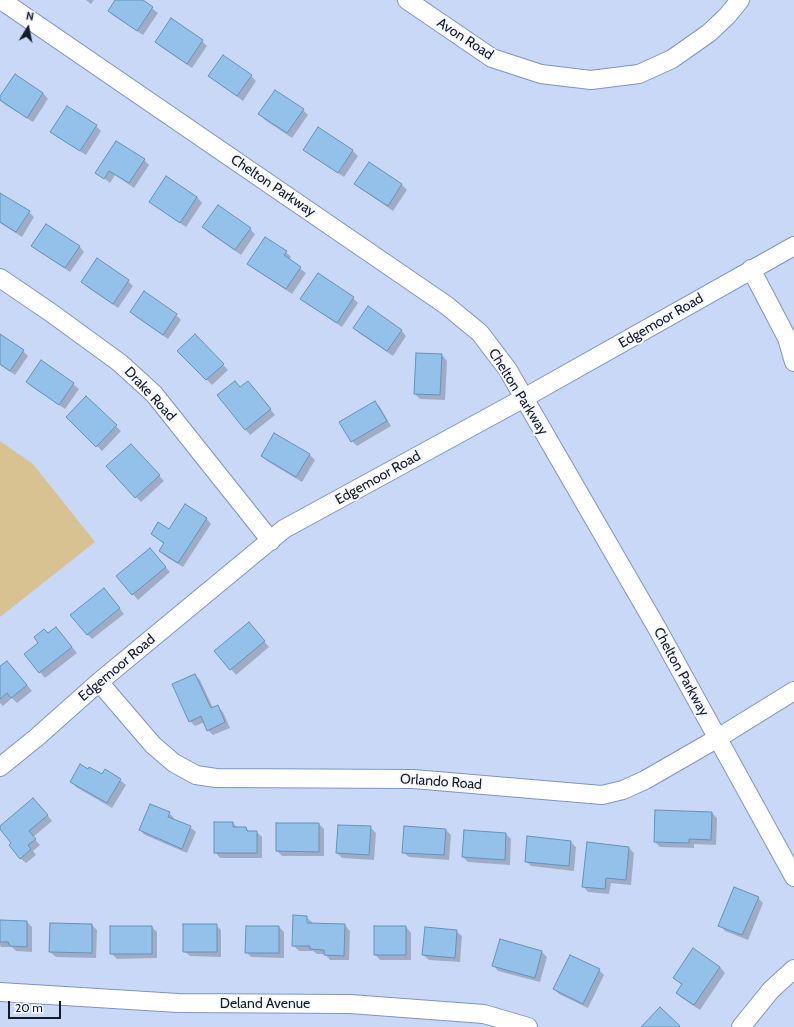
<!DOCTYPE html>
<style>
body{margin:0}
#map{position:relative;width:794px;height:1027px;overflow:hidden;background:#c9d8f7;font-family:Cabin,sans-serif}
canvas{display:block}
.north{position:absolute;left:8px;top:8px;width:40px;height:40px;-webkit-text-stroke:3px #f6f9fe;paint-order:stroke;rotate:10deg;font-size:11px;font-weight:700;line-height:16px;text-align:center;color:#121a2c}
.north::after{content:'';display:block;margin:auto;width:14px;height:18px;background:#121a2c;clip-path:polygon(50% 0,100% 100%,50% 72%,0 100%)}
.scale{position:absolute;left:8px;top:1001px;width:53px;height:18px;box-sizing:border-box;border:2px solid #121a2c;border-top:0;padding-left:5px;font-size:12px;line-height:14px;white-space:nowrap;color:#121a2c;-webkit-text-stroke:3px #f6f9fe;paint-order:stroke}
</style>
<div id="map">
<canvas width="794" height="1027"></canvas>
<div class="north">N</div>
<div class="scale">20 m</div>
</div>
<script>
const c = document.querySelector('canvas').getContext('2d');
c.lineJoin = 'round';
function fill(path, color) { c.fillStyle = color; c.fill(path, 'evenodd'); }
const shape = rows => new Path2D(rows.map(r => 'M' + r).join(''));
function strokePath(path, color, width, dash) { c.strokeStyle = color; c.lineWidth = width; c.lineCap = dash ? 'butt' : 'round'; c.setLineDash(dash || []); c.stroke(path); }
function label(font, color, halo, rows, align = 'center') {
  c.font = font + ' Cabin,sans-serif'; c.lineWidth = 4; c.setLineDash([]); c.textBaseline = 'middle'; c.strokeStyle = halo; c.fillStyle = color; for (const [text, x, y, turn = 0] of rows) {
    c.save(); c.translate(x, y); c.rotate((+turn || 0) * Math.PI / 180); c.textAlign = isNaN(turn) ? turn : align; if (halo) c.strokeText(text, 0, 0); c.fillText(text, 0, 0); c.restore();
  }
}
fill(shape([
 [0,441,33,464,95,542,0,617]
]), '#d9c291');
fill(shape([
 [86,0,94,0,91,4],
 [116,0,141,0,158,13,143,35,114,16,109,11],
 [171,20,202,41,207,46,192,68,161,47,156,42],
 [15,75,43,93,48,99,33,122,4,104,0,100],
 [209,76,251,76,256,81,243,101,215,81],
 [303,110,308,115,292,138,265,120,260,114],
 [96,126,101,131,86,155,57,137,51,131],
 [318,128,353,151,358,156,344,177,310,155,305,149],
 [144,160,149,165,134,188,115,175,110,183,97,173],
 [370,163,402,185,407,190,393,211,361,189,356,184],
 [167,177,197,197,202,203,186,227,156,207,150,202],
 [0,194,29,212,34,217,22,237,0,223],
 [203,227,250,229,255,234,241,255,208,232],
 [32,246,79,246,84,252,70,272,38,251],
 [286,252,291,257,289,260,306,273,292,294,254,269,249,263],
 [128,281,133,286,118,308,87,287,82,282],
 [353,298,358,303,342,327,307,304,302,299],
 [131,312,176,315,181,320,168,339,136,317],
 [354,328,401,330,406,336,393,356,359,333],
 [0,335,23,351,28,356,15,375,0,365],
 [195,335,228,370,212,385,179,351],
 [442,355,447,361,445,400,420,399,415,394],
 [41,362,73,384,79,389,65,409,32,387,27,382],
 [248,382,275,415,250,435,245,429],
 [86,398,121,431,102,451,67,417],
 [375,402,380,407,391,426,357,446,352,441],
 [136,450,164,481,141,502,136,497],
 [309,454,315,460,302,482,267,461,262,456],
 [206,518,211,524,183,567,165,556,160,551,164,544,152,534,169,531],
 [155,555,170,572,138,600,118,576],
 [109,595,124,614,92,639,87,634],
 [56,628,77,653,45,678,40,672,48,634],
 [254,629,269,647,236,675,216,651],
 [12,667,32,691,17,703,12,698,3,706,0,703,0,668],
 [195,675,200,680,213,708,217,706,223,712,230,728,213,735,208,730,205,722,195,726,190,721],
 [88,770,120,780,126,785,112,808,76,787,71,781],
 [39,804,52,821,33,837,40,845,33,851,36,855,26,863,20,858,13,843,0,827],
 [169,813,174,818,174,820,190,827,196,832,187,853,145,835,140,830],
 [712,813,717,818,716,845,694,844,694,848,660,847,655,842],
 [233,823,238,828,246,828,250,832,257,832,262,837,262,858,220,858,215,852],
 [319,824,324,829,324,856,282,856,277,851],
 [370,827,376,833,374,860,342,858,337,853],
 [446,830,451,835,449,860,409,857,403,852],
 [465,832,506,834,511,839,510,865,468,862,463,857],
 [571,842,576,847,574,871,531,866,526,861],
 [588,843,629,848,634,853,631,885,611,883,609,894,588,892,583,886],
 [758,898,763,903,748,940,725,931,720,925],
 [306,917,312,922,312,925,345,925,350,931,349,960,330,960,325,954,317,954,313,951,299,951,293,945],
 [306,920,308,920,307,928],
 [0,921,27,922,32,927,32,952,16,951,12,947,1,947,0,945],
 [51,924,92,925,97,930,96,958,56,957,50,952],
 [216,925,221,930,221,957,190,956,184,951],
 [152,927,157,932,157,958,117,959,111,953],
 [279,927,284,932,284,958,251,957,246,952],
 [406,927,411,933,411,960,380,960,375,954],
 [456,931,462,936,460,962,429,960,423,955],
 [542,952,547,957,540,982,498,971,493,965],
 [720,967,725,973,700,1010,682,998,677,993,682,985,674,978],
 [599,970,604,975,588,1008,559,994,554,989]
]), '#0003');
const building = shape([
 [115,0,143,0,153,7,137,31,108,11,115,0],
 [171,18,203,40,187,64,155,42,171,18],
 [223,55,252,75,237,96,208,76,223,55],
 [15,74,43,93,27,118,0,100,0,96,15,74],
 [275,90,304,109,287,133,258,114,275,90],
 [67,106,97,125,80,151,50,132,67,106],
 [318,127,353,150,338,173,303,150,318,127],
 [116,141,145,159,129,183,109,171,104,179,95,173,116,141],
 [369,162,402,184,388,206,354,184,369,162],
 [166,176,197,197,180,223,149,202,166,176],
 [0,193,30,211,16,232,0,222,0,193],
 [218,205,251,228,235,250,202,227,218,205],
 [46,224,80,246,65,268,31,246,46,224],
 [265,237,287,251,284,255,301,267,286,289,247,264,265,237],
 [97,258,129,280,113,304,81,282,97,258],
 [318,273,354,297,337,323,300,299,318,273],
 [144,291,177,314,163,335,130,312,144,291],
 [368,306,402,330,387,351,353,328,368,306],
 [0,334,24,350,10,371,0,364,0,334],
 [195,334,224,364,206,380,177,351,195,334],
 [416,353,442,354,440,395,414,394,416,353],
 [41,360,74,383,59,405,26,382,41,360],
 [235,381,240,387,248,381,271,409,245,430,217,395,235,381],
 [86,396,117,425,96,447,66,417,86,396],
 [375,401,387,421,351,442,339,422,375,401],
 [274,433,310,454,296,477,261,456,274,433],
 [131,444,160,475,135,498,106,466,131,444],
 [185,504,207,518,178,563,159,551,164,543,151,534,158,522,169,529,185,504],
 [150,548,166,567,132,595,116,576,150,548],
 [104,588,120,608,87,635,70,615,104,588],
 [249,622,265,641,230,670,214,651,249,622],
 [56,627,72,647,39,673,24,654,38,643,34,637,44,629,48,633,56,627],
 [7,661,27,685,11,698,7,693,0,699,0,666,7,661],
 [195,674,211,708,218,705,225,722,207,731,201,716,189,722,172,684,195,674],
 [80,764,88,769,89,767,102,774,105,769,121,779,107,803,70,782,80,764],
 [33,798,48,815,29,831,36,839,28,845,31,849,20,859,9,845,11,843,0,829,0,826,33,798],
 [150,804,170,812,168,817,191,826,182,849,139,830,150,804],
 [655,810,712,812,711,840,689,839,689,843,654,842,655,810],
 [214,822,233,822,233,827,246,827,247,831,257,831,257,853,214,853,214,822],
 [276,823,319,823,319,852,276,851,276,823],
 [338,825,371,826,369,855,336,853,338,825],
 [404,826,446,829,444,855,402,853,404,826],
 [464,830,506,833,505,860,462,857,464,830],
 [527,836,571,841,569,866,525,862,527,836],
 [587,842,629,847,626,880,606,878,605,889,582,887,587,842],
 [734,887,759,897,742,935,718,926,734,887],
 [293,915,307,916,307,923,345,924,344,956,324,955,324,950,310,949,310,946,292,946,293,915],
 [0,920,27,921,27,947,10,946,8,942,0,942,0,920],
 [50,923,92,924,92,953,49,952,50,923],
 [183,924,217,924,217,952,183,952,183,924],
 [110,926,152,926,152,954,110,954,110,926],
 [246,926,279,926,279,953,245,953,246,926],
 [374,926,406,926,406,955,374,955,374,926],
 [425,927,457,930,455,958,422,955,425,927],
 [500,939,542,951,535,978,492,966,500,939],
 [693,948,720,967,694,1005,676,993,682,984,673,978,693,948],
 [570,955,600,969,583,1004,553,989,570,955],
 [660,1007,680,1026,679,1027,641,1027,660,1007]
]);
fill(building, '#93c1e9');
strokePath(building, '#6592b8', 1);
const street = shape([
 [1,0,446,305,480,333,508,370,524,398,657,628,794,877],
 [407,0,492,58,541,74,591,80,639,74,672,59,709,33,727,16,740,0],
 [751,269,787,338,794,362],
 [0,278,50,312,120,363,154,394,271,541],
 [99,682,153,745,174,763,196,775,216,778,413,779,602,795,623,790,645,780,718,738,794,691],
 [0,767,36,738,99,682,284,529,524,398,794,246],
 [0,992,178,1003,350,1004,484,1014,528,1027],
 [741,1027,771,990,794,969]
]);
strokePath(street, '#7e94c4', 20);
strokePath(street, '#fff', 18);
label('14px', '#121a2c', '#f6f9fe', [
 ["Avon Road",465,39,33],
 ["Chelton Parkway",273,186,34],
 ["Edgemoor Road",661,321,-30],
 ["Chelton Parkway",518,392,58],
 ["Drake Road",150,394,47],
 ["Edgemoor Road",378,478,-29],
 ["Edgemoor Road",117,668,-40],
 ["Chelton Parkway",681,672,61],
 ["Orlando Road",441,782,4],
 ["Deland Avenue",265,1004]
]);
</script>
